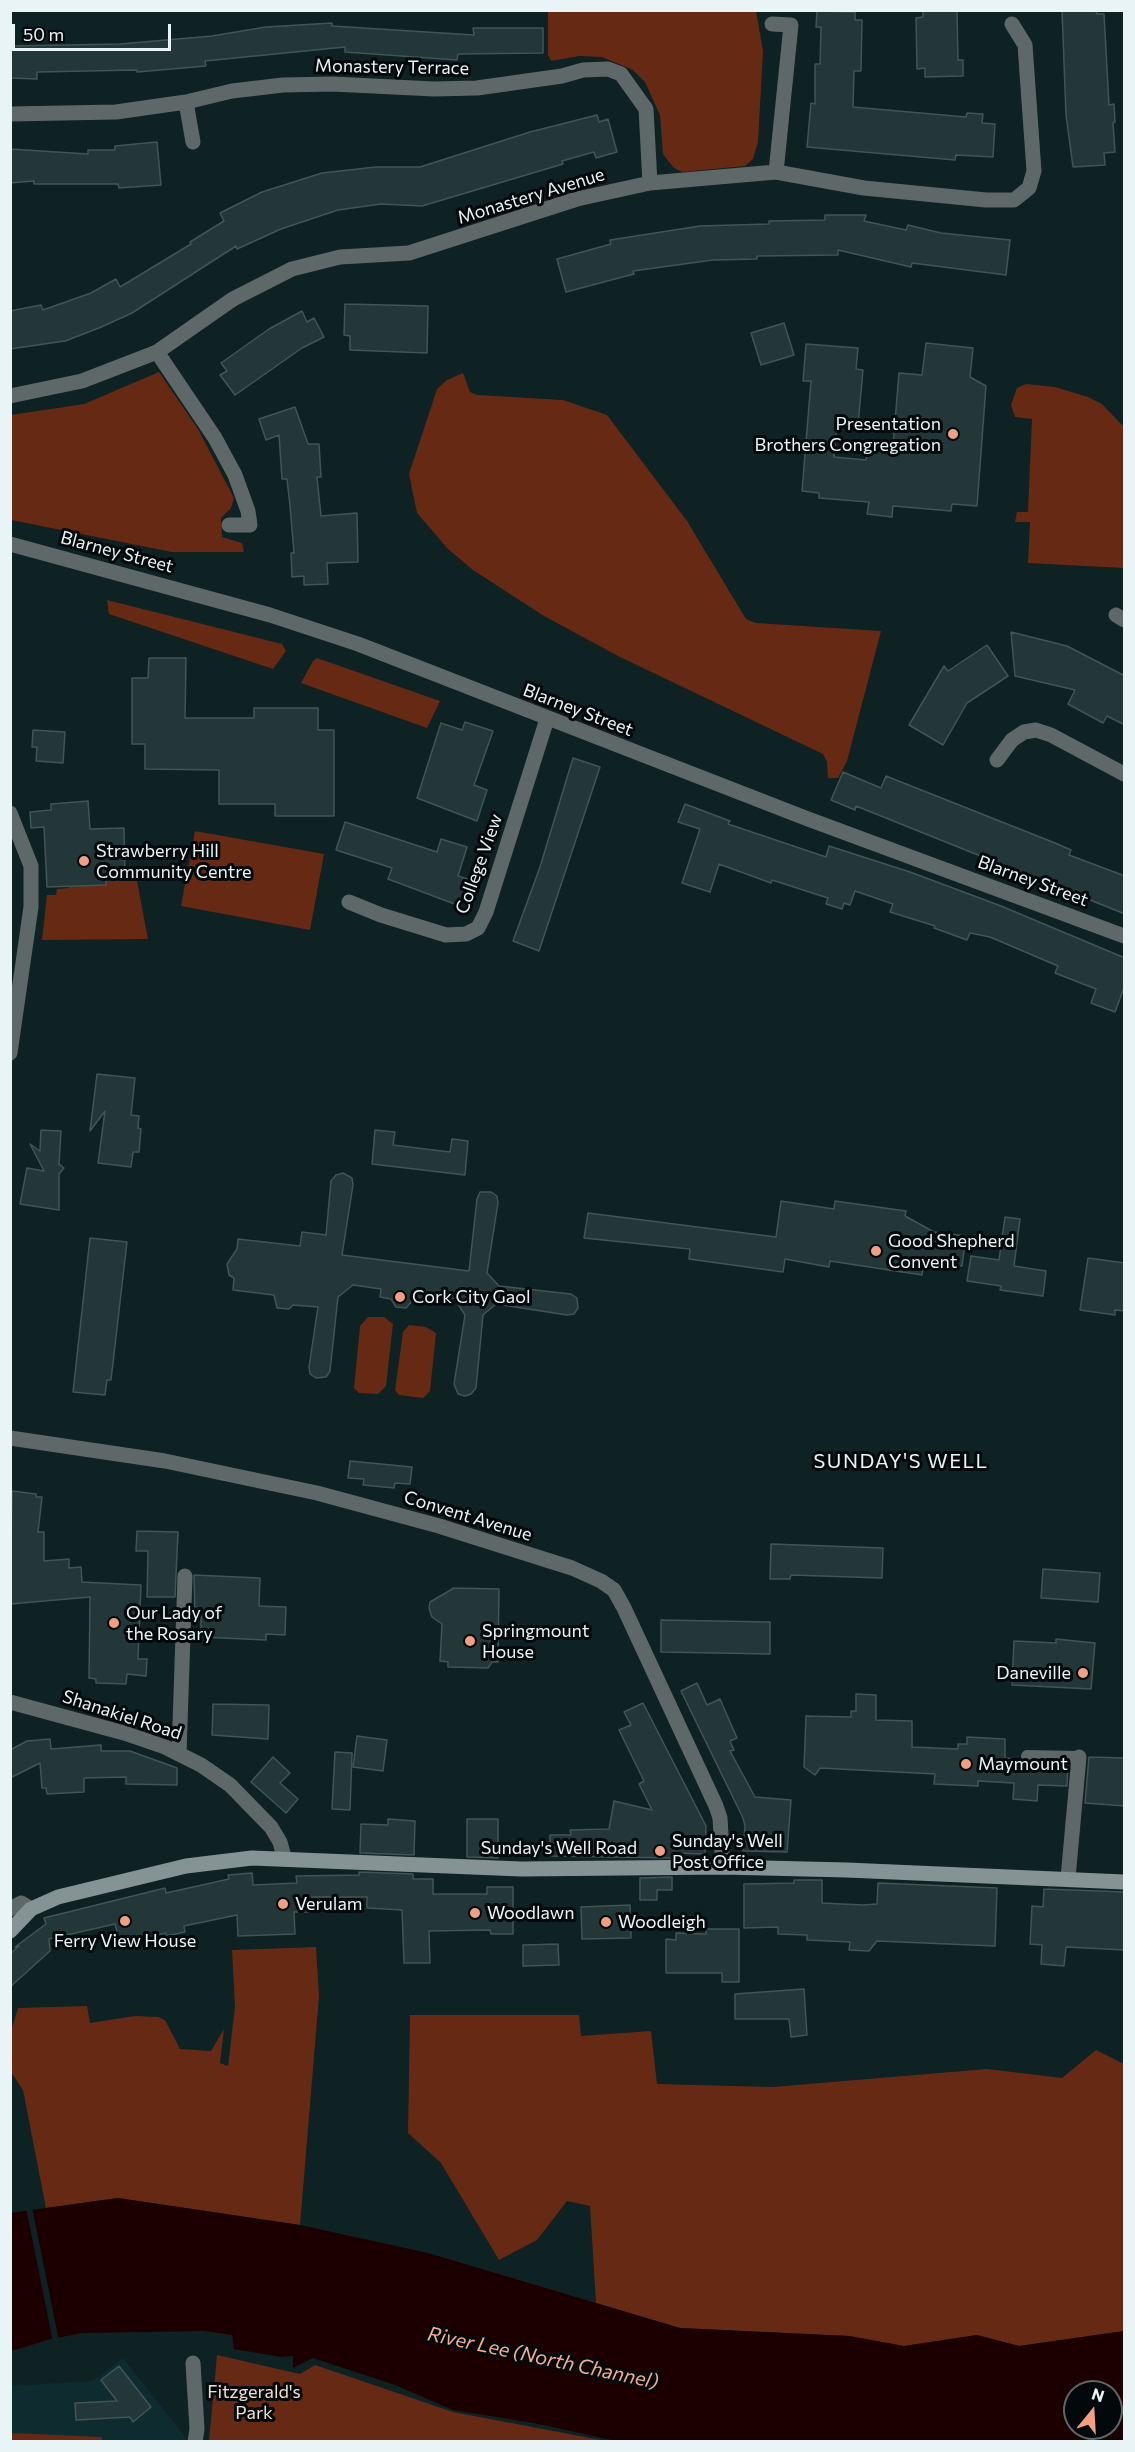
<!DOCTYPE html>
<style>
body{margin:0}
#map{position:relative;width:1135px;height:2452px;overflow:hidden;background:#0e2123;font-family:Commissioner,sans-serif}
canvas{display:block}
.frame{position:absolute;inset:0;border:12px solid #e8f4f5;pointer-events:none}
.north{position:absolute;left:1063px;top:2380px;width:60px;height:60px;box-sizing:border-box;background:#03090a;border:2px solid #5f6768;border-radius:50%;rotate:18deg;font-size:16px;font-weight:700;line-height:24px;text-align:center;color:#e8f4f5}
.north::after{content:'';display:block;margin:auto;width:21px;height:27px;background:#f39f82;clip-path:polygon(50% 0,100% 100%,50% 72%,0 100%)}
.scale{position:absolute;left:12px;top:24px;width:159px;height:27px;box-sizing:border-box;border:3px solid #e8f4f5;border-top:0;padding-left:8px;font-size:18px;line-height:21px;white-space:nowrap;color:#e8f4f5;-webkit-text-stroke:4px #03090a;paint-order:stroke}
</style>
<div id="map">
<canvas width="1135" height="2452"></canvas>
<div class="frame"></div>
<div class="north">N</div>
<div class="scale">50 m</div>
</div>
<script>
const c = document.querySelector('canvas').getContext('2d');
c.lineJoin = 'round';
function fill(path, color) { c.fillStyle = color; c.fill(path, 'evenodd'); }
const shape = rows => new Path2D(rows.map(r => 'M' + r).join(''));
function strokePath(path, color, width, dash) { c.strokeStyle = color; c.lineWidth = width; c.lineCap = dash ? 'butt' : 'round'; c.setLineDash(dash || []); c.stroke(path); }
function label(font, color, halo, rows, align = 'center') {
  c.font = font + ' Commissioner,sans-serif'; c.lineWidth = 6; c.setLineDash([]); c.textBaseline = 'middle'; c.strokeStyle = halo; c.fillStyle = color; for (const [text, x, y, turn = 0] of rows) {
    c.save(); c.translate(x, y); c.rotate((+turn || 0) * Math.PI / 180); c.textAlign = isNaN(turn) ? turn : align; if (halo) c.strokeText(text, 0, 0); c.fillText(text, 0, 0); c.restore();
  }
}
fill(shape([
 [123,2358,186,2438,186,2442,11,2442,11,2386,93,2381]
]), '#0e2c2f');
fill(shape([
 [548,11,756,11,763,51,758,142,753,159,745,166,682,172,674,168,663,154,660,115,645,82,633,70,602,57,579,56,551,61,548,55],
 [159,372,198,429,234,498,231,508,221,518,222,537,242,543,244,552,172,552,11,520,11,415,84,404],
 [463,373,470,392,477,395,563,400,607,415,687,521,746,619,756,623,881,631,847,761,838,778,828,778,827,762,823,754,620,657,544,616,473,570,448,549,417,513,409,474,437,389,447,380],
 [1026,384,1055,387,1088,397,1102,404,1124,427,1124,568,1028,563,1030,522,1015,522,1017,512,1028,512,1032,419,1015,417,1011,405,1017,388],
 [107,600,282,644,286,651,273,669,109,614],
 [317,658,440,701,427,728,301,683,313,661],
 [195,831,324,854,310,930,181,906],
 [69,881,137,881,148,939,42,940,47,895,56,895,57,889,69,888],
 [368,1317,384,1317,393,1324,386,1386,378,1394,359,1393,354,1388,360,1326],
 [409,1325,426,1327,436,1333,430,1391,423,1398,399,1395,395,1390,403,1332],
 [316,1947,319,1996,300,2225,118,2198,46,2208,23,2090,11,2072,11,2031,18,2008,87,2006,90,2023,135,2016,158,2017,165,2020,180,2049,211,2051,224,2029,220,2063,228,2066,235,2007,232,1950],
 [410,2015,579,2015,581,2036,651,2031,657,2084,773,2087,987,2069,1062,2078,1096,2050,1124,2064,1124,2331,1019,2346,977,2335,904,2346,849,2336,680,2328,596,2303,590,2206,567,2201,537,2240,499,2260,441,2163,408,2133],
 [217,2355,300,2374,315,2365,453,2412,606,2441,209,2441],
 [11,2433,102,2437,102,2441,11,2441]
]), '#662a14');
fill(shape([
 [118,2198,300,2225,428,2253,680,2328,849,2336,904,2346,977,2335,1019,2346,1124,2331,1124,2441,616,2441,534,2423,453,2410,395,2385,313,2358,293,2368,293,2356,281,2357,234,2349,232,2335,204,2331,82,2333,51,2339,11,2351,10,2213],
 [1075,2392,1111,2392,1111,2428,1075,2428]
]), '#1c0000');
fill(shape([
 [32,2207,59,2341,53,2342,26,2208]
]), '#0e2123');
const building = shape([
 [923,10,957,10,958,60,963,60,963,76,925,77,925,68,917,69,916,18,923,17,923,10],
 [1062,10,1096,10,1097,14,1104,14,1109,105,1114,104,1115,122,1113,123,1115,152,1104,153,1105,165,1073,167,1066,115,1062,10],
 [817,11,855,12,855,20,862,20,861,71,854,71,853,107,966,117,967,113,983,114,982,123,995,124,993,157,956,155,955,160,807,147,811,103,815,104,815,64,820,64,821,27,816,27,817,11],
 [332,23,332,26,474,35,473,28,543,28,543,53,458,54,457,60,345,52,345,47,205,61,206,66,137,72,137,70,37,72,37,79,10,78,10,46,120,44,212,36,266,27,332,23],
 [597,115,599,122,608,119,617,152,596,158,594,152,562,161,563,164,422,206,381,204,338,210,281,229,237,249,236,246,132,313,99,328,65,341,10,349,10,311,41,305,43,310,91,293,116,279,120,287,191,244,190,242,224,221,220,213,262,192,322,173,376,167,420,167,530,132,597,115],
 [157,142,161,185,119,188,118,184,34,184,34,181,10,183,10,149,88,154,88,150,115,150,115,146,157,142],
 [825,215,866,215,864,221,906,230,908,225,941,233,1010,240,1006,275,912,263,911,267,838,250,838,255,757,256,757,259,713,260,633,271,634,274,566,292,557,259,611,244,610,240,700,226,769,224,769,221,825,220,825,215],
 [345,304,428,306,427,353,350,350,350,336,344,335,345,304],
 [302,311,307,322,314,318,324,337,302,348,235,395,220,375,227,371,221,363,269,329,302,311],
 [784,323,794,355,761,365,751,333,784,323],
 [926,343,973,348,970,377,986,386,977,506,952,504,951,511,893,506,892,517,867,514,869,502,819,498,819,493,802,491,811,381,803,381,806,344,858,348,856,369,863,370,858,425,837,423,834,457,866,460,868,442,893,445,899,373,922,375,926,343],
 [295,407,308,444,319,444,321,477,317,477,321,516,357,513,358,562,327,563,328,584,304,585,304,576,292,577,291,553,294,553,290,506,287,479,282,479,279,435,266,440,259,419,295,407],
 [1011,632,1067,646,1125,676,1125,725,1107,716,1103,723,1068,704,1075,690,1015,676,1011,632],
 [987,645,1008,676,967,703,943,745,909,725,944,666,948,671,987,645],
 [149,658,186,658,185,718,254,718,254,708,318,708,318,730,334,730,334,816,275,816,275,804,219,804,219,770,145,769,145,744,132,744,132,678,148,678,149,658],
 [465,722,493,731,474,785,487,790,477,821,417,798,441,723,462,730,465,722],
 [33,730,65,732,63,763,36,761,37,747,32,747,33,730],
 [573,758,600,767,539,951,513,941,540,867,573,758],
 [843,772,881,788,886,776,1055,843,1071,850,1069,855,1125,876,1125,914,856,806,855,810,831,800,843,772],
 [88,801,90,829,124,828,125,879,106,879,106,885,47,887,44,827,31,828,30,812,51,810,51,804,88,801],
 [685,804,730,821,728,824,826,857,829,846,910,872,1001,906,1125,958,1125,985,1115,1012,1091,1003,1096,989,1055,973,1058,966,990,937,970,933,967,940,934,928,935,926,890,912,893,904,855,891,850,905,844,903,842,909,826,904,828,898,772,880,771,883,719,864,710,892,682,883,700,829,678,822,685,804],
 [345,822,437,852,441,839,467,847,458,876,468,879,460,906,388,879,392,868,336,850,345,822],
 [97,1074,135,1078,131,1115,139,1116,138,1128,141,1129,139,1152,133,1152,131,1167,98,1163,105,1111,90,1131,97,1074],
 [41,1130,61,1131,59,1164,64,1168,59,1174,59,1210,20,1204,27,1168,44,1171,30,1144,40,1151,41,1130],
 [375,1130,395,1132,393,1145,450,1152,452,1139,468,1141,465,1175,372,1164,375,1130],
 [343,1173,352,1178,353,1185,342,1255,469,1271,477,1199,480,1192,491,1192,497,1196,498,1203,487,1273,499,1286,571,1294,577,1298,578,1308,574,1314,567,1315,496,1304,483,1315,476,1388,471,1394,465,1396,458,1394,454,1384,465,1315,454,1298,426,1295,425,1303,412,1301,406,1308,396,1307,391,1299,380,1297,381,1289,353,1285,338,1297,330,1371,326,1377,316,1378,310,1374,309,1367,318,1307,293,1305,289,1309,277,1308,274,1295,233,1290,234,1278,229,1275,227,1264,237,1249,238,1239,300,1246,302,1232,326,1235,331,1181,336,1175,343,1173],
 [781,1201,834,1209,835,1201,906,1211,905,1216,934,1232,966,1236,962,1266,924,1260,922,1275,830,1261,829,1267,785,1259,783,1272,689,1259,690,1249,584,1238,588,1213,776,1237,781,1201],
 [1005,1217,1020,1219,1014,1266,1046,1271,1043,1296,1000,1290,1001,1286,967,1281,971,1256,999,1260,1005,1217],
 [90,1238,127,1242,111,1380,107,1380,105,1395,73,1392,90,1238],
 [1088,1258,1125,1263,1125,1311,1115,1310,1115,1315,1080,1310,1088,1258],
 [350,1461,412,1467,410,1484,395,1483,394,1488,363,1485,364,1479,348,1478,350,1461],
 [12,1491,36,1494,36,1497,42,1497,38,1532,44,1532,44,1561,69,1559,69,1568,81,1567,82,1582,141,1585,138,1659,147,1659,146,1676,127,1674,126,1684,96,1683,96,1679,89,1678,90,1597,10,1604,12,1491],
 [137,1531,178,1532,175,1597,147,1597,148,1551,136,1551,137,1531],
 [771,1544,883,1548,882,1578,791,1575,790,1579,770,1579,771,1544],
 [1043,1569,1100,1573,1098,1602,1041,1598,1043,1569],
 [194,1575,260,1578,259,1606,286,1607,285,1635,266,1634,266,1640,201,1637,201,1615,195,1615,194,1575],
 [454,1588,499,1589,498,1662,492,1662,488,1668,448,1667,448,1662,440,1661,442,1624,432,1617,429,1608,430,1602,454,1588],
 [661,1620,770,1622,770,1654,661,1652,661,1620],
 [1056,1639,1095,1643,1091,1689,1012,1685,1014,1641,1056,1643,1056,1639],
 [697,1683,707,1705,720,1699,737,1738,730,1741,734,1750,730,1751,755,1797,791,1800,787,1852,743,1851,745,1826,743,1818,681,1691,697,1683],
 [856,1694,876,1695,876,1720,912,1721,912,1747,958,1749,958,1744,967,1744,967,1737,1005,1739,1005,1758,1019,1759,1027,1764,1068,1765,1067,1786,1038,1785,1037,1801,1013,1799,1014,1783,978,1781,978,1786,934,1784,935,1774,820,1768,815,1775,804,1767,806,1716,851,1717,851,1711,856,1711,856,1694],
 [643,1703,706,1826,705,1854,672,1853,672,1858,550,1856,550,1835,571,1835,570,1830,609,1829,614,1801,652,1810,639,1784,644,1781,619,1730,631,1725,624,1712,643,1703],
 [213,1704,269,1705,268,1739,212,1735,213,1704],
 [357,1736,387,1740,383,1771,353,1767,357,1736],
 [50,1739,51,1749,101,1745,101,1751,130,1751,177,1768,177,1785,126,1784,126,1777,84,1778,84,1792,47,1794,46,1788,42,1788,40,1763,10,1778,10,1750,27,1741,50,1739],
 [335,1752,352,1753,350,1810,332,1809,335,1752],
 [273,1757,290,1773,280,1783,298,1799,286,1813,251,1782,273,1757],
 [1089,1757,1125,1758,1125,1806,1085,1803,1089,1757],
 [388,1819,415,1821,414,1855,360,1853,361,1824,388,1825,388,1819],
 [467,1819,498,1819,498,1858,467,1857,467,1819],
 [359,1872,413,1874,413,1879,433,1879,433,1894,487,1894,487,1887,513,1887,513,1934,491,1934,490,1930,429,1931,430,1963,404,1963,402,1910,367,1908,367,1897,312,1897,313,1912,294,1912,295,1934,238,1936,237,1915,184,1926,185,1932,166,1936,166,1933,120,1943,115,1924,49,1939,50,1951,10,1987,10,1954,19,1946,15,1947,46,1924,44,1918,165,1888,166,1893,229,1879,228,1875,252,1873,253,1885,297,1883,296,1876,359,1875,359,1872],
 [672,1877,672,1890,657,1890,657,1900,640,1900,640,1878,672,1877],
 [794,1880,822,1880,822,1903,863,1905,877,1904,878,1883,997,1888,995,1946,877,1941,869,1951,849,1950,850,1942,807,1940,807,1935,778,1934,778,1927,744,1928,744,1884,794,1883,794,1880],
 [1044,1889,1125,1892,1125,1950,1066,1947,1064,1966,1041,1964,1042,1945,1030,1944,1032,1906,1043,1907,1044,1889],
 [630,1905,631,1938,582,1939,581,1907,630,1905],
 [706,1929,739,1929,739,1982,722,1982,722,1973,666,1973,666,1939,676,1940,676,1933,706,1934,706,1929],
 [558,1944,559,1965,523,1966,523,1945,558,1944],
 [804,1989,807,2035,791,2037,789,2019,735,2019,735,1994,804,1989],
 [119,2366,151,2407,133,2422,130,2417,76,2420,75,2403,117,2401,101,2380,119,2366]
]);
fill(building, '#233739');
strokePath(building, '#415557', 1.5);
strokePath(shape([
 [1027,1756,1079,1757]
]), '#5f6869', 12);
strokePath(shape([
 [772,24,791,25,776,172],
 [186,102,193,142],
 [10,114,116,112,186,102,232,91,283,85,333,84,434,89,477,88,562,76,583,70,608,69,621,74,646,109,650,183],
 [157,352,215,438,235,475,248,511,250,525,229,525],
 [10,396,82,381,157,352,233,299,292,269,340,257,409,253,577,199,650,183,776,172,864,188,986,200,1014,200,1029,188,1034,171,1025,45,1012,24],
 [10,544,270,615,358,644,808,819,1124,936],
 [1116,615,1124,620],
 [997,760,1012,740,1024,732,1036,730,1051,735,1124,774],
 [10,813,31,866,31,907,10,1053],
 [349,902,381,915,446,935,466,934,478,928,486,912,547,719],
 [10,1438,165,1461,317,1493,439,1526,572,1568,601,1581,614,1590,624,1608,716,1806,720,1818,723,1867],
 [179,1754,185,1576],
 [1068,1878,1079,1757],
 [10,1909,21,1903,31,1909],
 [193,2363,197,2429,195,2442]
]), '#5f6869', 15);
strokePath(shape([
 [10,1702,124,1733,165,1747,201,1765,230,1785,271,1827,280,1842,284,1857]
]), '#5f6869', 15);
strokePath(shape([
 [10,1931,31,1909,58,1897,186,1866,252,1858,521,1869,723,1867,847,1870,1124,1882]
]), '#859395', 15);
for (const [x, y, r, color] of [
 [953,434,6,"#f39f82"],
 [84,861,6,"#f39f82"],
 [876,1251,6,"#f39f82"],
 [400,1297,6,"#f39f82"],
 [114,1623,6,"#f39f82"],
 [470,1641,6,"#f39f82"],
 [1083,1673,6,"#f39f82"],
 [966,1764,6,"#f39f82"],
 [660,1851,6,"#f39f82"],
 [283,1904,6,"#f39f82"],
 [475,1913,6,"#f39f82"],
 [125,1921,6,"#f39f82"],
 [606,1922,6,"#f39f82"]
]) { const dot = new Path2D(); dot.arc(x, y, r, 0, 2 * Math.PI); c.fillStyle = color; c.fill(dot); strokePath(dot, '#03090a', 2); }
label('18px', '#e8f4f5', '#03090a', [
 ["Monastery Terrace",392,67,1],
 ["Monastery Avenue",531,196,-17],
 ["Blarney Street",117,552,15],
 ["Blarney Street",578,710,21],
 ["College View",479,864,-70],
 ["Blarney Street",1033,881,20],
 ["Convent Avenue",468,1516,17],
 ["Shanakiel Road",122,1715,18],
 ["Sunday's Well Road",559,1848]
]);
label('18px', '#e8f4f5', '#03090a', [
 ["Presentation",941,424,"right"],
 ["Brothers Congregation",941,445,"right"],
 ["Strawberry Hill",96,851],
 ["Community Centre",96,872],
 ["Good Shepherd",888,1241],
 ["Convent",888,1262],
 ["Cork City Gaol",412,1297],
 ["Our Lady of",126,1613],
 ["the Rosary",126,1634],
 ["Springmount",482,1631],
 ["House",482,1652],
 ["Daneville",1071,1673,"right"],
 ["Maymount",978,1764],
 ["Sunday's Well",672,1841],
 ["Post Office",672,1862],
 ["Verulam",295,1904],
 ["Woodlawn",487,1913],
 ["Woodleigh",618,1922],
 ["Ferry View House",125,1941,"center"]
], 'left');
label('18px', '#f1ddd5', '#03090a', [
 ["Fitzgerald's",254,2392],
 ["Park",254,2413]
]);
c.letterSpacing = '1.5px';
label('20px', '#e8f4f5', '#03090a', [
 ["SUNDAY'S WELL",901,1461]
]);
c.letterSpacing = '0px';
label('italic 20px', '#f8ab90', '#03090a', [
 ["River Lee (North Channel)",543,2358,12]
]);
</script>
